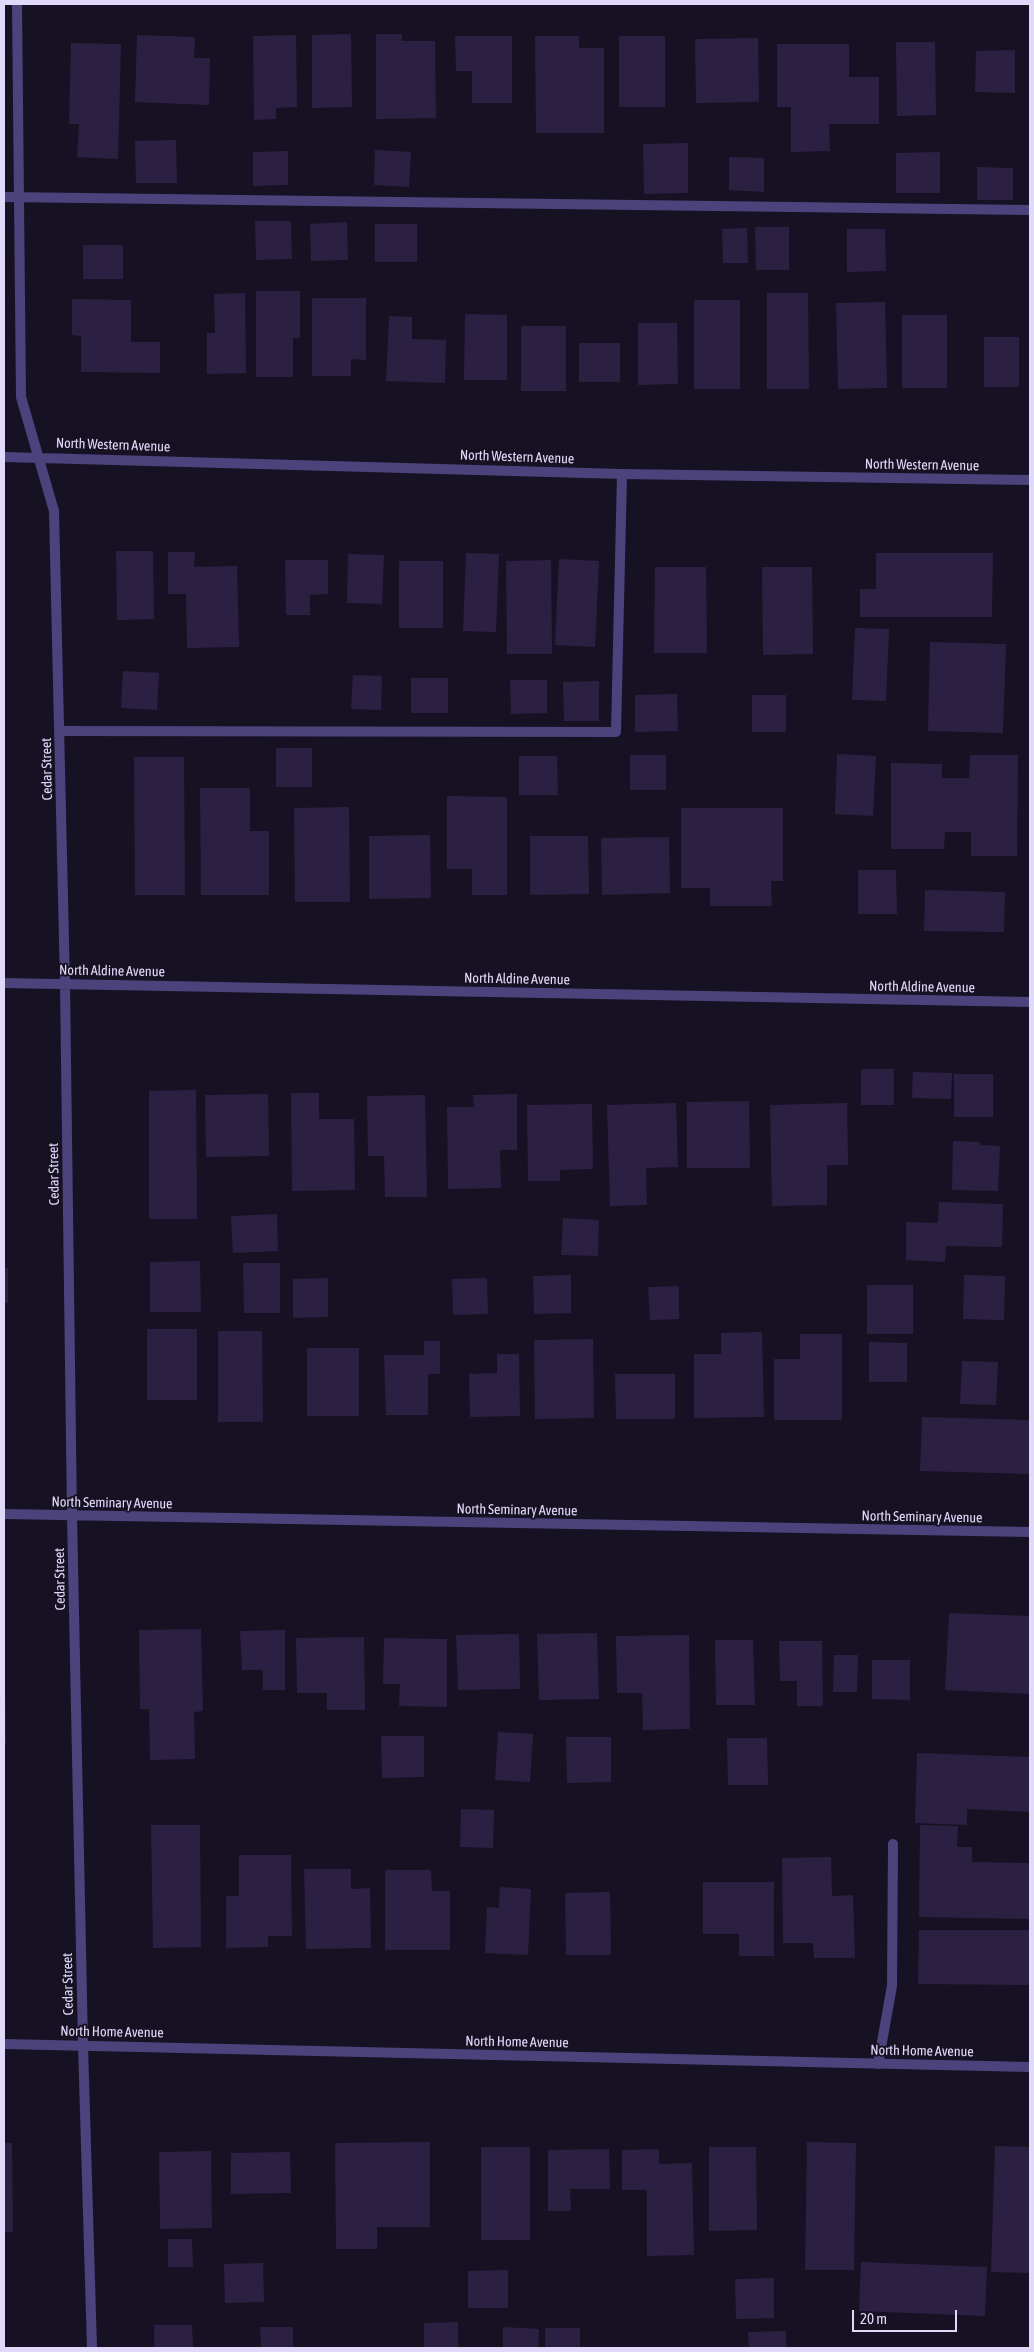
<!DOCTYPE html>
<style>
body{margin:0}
#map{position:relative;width:1034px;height:2352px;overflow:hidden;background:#171223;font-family:"Asap Condensed",sans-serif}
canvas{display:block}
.frame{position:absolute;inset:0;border:5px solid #e1d9fa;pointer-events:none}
.scale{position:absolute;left:852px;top:2310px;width:105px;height:22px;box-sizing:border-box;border:2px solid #e1d9fa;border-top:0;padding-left:6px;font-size:15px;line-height:18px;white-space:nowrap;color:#e1d9fa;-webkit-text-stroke:4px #171223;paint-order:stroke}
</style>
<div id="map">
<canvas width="1034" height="2352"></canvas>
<div class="frame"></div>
<div class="scale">20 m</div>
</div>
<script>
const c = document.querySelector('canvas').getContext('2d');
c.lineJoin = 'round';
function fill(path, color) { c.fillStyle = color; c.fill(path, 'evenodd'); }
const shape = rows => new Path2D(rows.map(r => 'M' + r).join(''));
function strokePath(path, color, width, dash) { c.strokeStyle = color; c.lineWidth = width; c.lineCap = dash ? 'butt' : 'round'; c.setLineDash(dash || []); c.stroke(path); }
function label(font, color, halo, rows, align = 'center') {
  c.font = font + ' "Asap Condensed",sans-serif'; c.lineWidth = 4; c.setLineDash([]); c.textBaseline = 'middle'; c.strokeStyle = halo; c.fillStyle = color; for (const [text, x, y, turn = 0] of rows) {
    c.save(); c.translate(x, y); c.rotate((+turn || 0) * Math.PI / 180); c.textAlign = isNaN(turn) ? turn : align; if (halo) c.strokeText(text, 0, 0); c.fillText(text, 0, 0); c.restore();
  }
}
fill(shape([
 [351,34,352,107,312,108,312,35],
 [376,34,402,34,402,41,435,41,436,118,376,119],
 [137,35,195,37,194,58,210,58,209,105,135,102],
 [296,35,297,107,276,108,276,119,254,120,253,36],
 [455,36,512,36,512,103,472,103,472,71,456,71],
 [535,36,579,36,579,48,604,48,604,133,536,133],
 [619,36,665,36,665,107,619,107],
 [758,38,759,102,696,103,695,39],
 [896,42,935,42,936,115,897,116],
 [71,43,121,44,118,159,77,157,79,124,69,124],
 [777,44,849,44,849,77,879,77,879,124,829,124,830,151,791,152,791,107,777,107],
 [1015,50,1015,93,975,92,976,51],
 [176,140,177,183,136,183,135,141],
 [688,143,688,193,644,194,643,144],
 [375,150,411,152,409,187,374,185],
 [288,151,288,185,253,186,253,152],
 [940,152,940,193,896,193,896,153],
 [729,157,764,158,764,192,729,190],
 [977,167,1013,168,1013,200,977,200],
 [255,221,291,221,292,259,256,260],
 [347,222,348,260,311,261,310,224],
 [375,224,417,224,417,262,375,262],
 [755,227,789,227,789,270,756,270],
 [747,228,748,263,723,263,722,229],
 [847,229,885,229,886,271,847,272],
 [83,245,123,245,123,279,83,279],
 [256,291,300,291,300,338,293,338,293,377,256,377],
 [245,293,246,373,207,374,207,333,215,333,214,294],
 [767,293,808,293,809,389,767,389],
 [312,298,366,298,366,360,351,359,351,376,312,376],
 [72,299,131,300,131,342,160,342,160,373,81,372,81,336,72,335],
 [694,300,740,300,740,389,694,389],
 [885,302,887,388,838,389,836,303],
 [465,314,507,315,507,380,464,380],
 [902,315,947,315,947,388,902,388],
 [389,316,412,317,412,339,446,340,445,383,386,381],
 [638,323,677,323,678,384,638,385],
 [521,326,566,326,566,391,521,391],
 [984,337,1019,337,1019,387,984,387],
 [579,343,620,343,620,382,579,382],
 [116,551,153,551,154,619,117,620],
 [168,552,195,552,194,567,237,566,239,647,187,648,186,594,168,594],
 [466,553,499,554,496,632,463,631],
 [876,553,993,553,992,617,860,617,860,589,876,589],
 [348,554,384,555,382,604,347,603],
 [559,559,599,561,595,647,555,645],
 [285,560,328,560,328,594,310,595,310,615,286,615],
 [551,560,552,654,507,654,506,561],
 [399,561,443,561,443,628,399,628],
 [655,567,706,567,707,653,654,653],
 [762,567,812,567,813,654,763,655],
 [855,628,889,629,886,701,852,700],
 [930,642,1006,644,1003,733,928,731],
 [123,671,159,673,157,710,121,708],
 [353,675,382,676,381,710,351,709],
 [411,678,448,678,448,713,411,713],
 [510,680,547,680,547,713,511,714],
 [599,681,599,721,564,721,563,682],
 [677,694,678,731,635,732,635,695],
 [752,695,786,695,786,732,752,732],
 [276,748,312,748,312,787,276,787],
 [837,754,876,756,873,816,835,814],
 [630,755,666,755,666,790,630,790],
 [970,755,1018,755,1017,856,971,856,971,832,945,832,944,849,891,849,891,763,942,764,942,778,969,778],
 [519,756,557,756,558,795,519,795],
 [134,757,184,757,185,895,135,895],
 [200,788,250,788,250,831,269,831,269,895,201,895],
 [447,796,507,797,507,895,472,895,472,869,447,869],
 [349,807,350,902,295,902,294,808],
 [681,808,783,808,783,881,771,881,772,906,710,906,710,888,681,888],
 [430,835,431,898,369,899,369,836],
 [530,836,588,836,589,894,530,895],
 [669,837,670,893,602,895,601,838],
 [858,870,896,870,897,914,858,914],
 [925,890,1005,892,1004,932,924,931],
 [861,1069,894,1069,894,1105,861,1105],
 [913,1072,952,1073,951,1099,912,1098],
 [954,1074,993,1074,993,1117,954,1117],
 [196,1090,197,1219,149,1219,149,1091],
 [291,1093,319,1093,319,1119,354,1119,355,1190,292,1191],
 [268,1094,269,1156,206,1157,205,1095],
 [517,1094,517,1150,500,1150,501,1188,448,1189,447,1107,474,1107,473,1095],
 [425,1095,427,1197,385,1197,384,1156,368,1156,367,1096],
 [749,1101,750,1168,687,1168,687,1102],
 [676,1103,678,1167,646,1168,647,1205,610,1206,607,1105],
 [847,1103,848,1165,827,1165,827,1205,772,1206,770,1105],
 [592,1104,593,1169,560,1170,560,1181,528,1181,527,1105],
 [953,1141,980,1142,980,1145,1000,1146,998,1191,952,1190],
 [939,1202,1003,1204,1002,1247,946,1246,945,1262,906,1260,906,1222,938,1223],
 [277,1214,278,1251,233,1253,231,1216],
 [563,1218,599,1220,598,1256,561,1255],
 [200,1261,201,1312,150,1312,150,1262],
 [243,1263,280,1263,280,1313,244,1313],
 [4,1268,8,1268,8,1303,4,1303],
 [571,1275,571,1313,534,1314,533,1276],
 [964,1275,1005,1276,1004,1320,963,1319],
 [328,1278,328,1317,293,1318,293,1279],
 [487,1278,488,1314,453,1315,452,1279],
 [867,1285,913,1285,913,1334,867,1334],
 [679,1286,679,1319,650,1320,648,1287],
 [147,1329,197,1329,197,1400,147,1400],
 [218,1331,262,1331,263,1422,218,1422],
 [762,1332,764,1417,694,1418,694,1354,721,1354,721,1333],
 [800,1334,842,1334,842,1420,774,1420,774,1359,800,1359],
 [593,1339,594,1418,535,1419,534,1340],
 [424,1341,440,1341,440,1374,428,1374,428,1415,386,1415,384,1355,424,1355],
 [869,1342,907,1343,907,1382,869,1382],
 [307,1348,359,1348,359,1416,307,1416],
 [497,1354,519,1354,520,1416,470,1417,469,1374,497,1373],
 [962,1361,998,1362,996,1405,960,1404],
 [615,1374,675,1374,675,1419,616,1419],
 [922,1417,1030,1420,1030,1474,920,1471],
 [949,1613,1030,1616,1030,1694,945,1690],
 [201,1629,203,1711,194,1712,195,1759,150,1760,149,1709,140,1709,139,1630],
 [285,1630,285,1690,263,1690,263,1670,242,1670,240,1631],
 [597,1633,599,1699,539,1700,537,1634],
 [519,1634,520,1689,458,1690,456,1635],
 [689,1635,690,1729,643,1730,642,1693,617,1693,616,1636],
 [364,1637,365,1710,327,1710,327,1693,297,1693,296,1638],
 [384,1638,447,1639,447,1707,399,1706,400,1684,383,1684],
 [715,1640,753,1640,755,1705,716,1705],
 [779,1641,822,1641,823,1706,797,1706,797,1681,780,1681],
 [834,1655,858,1655,857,1692,833,1692],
 [872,1660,910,1660,910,1700,872,1699],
 [4,1684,5,1684,6,1744,4,1744],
 [498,1732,533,1734,530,1782,495,1780],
 [381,1736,424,1736,424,1777,382,1778],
 [566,1737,611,1737,611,1782,567,1783],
 [727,1738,767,1738,768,1785,728,1785],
 [917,1753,1030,1757,1030,1812,967,1809,967,1825,915,1823],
 [461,1809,494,1810,493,1848,460,1847],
 [151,1825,200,1825,201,1947,153,1948],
 [920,1825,958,1826,957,1847,972,1847,972,1862,1030,1863,1030,1919,919,1917],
 [239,1855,291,1855,292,1936,268,1936,268,1947,226,1948,226,1896,239,1896],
 [831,1857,832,1896,853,1895,855,1958,814,1958,813,1943,783,1943,782,1858],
 [304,1869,351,1869,351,1889,370,1888,371,1948,306,1949],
 [385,1870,431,1870,432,1891,450,1891,450,1950,385,1950],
 [703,1882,774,1882,774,1956,739,1956,739,1934,703,1934],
 [500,1887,531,1889,528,1955,485,1953,487,1907,499,1908],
 [610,1892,611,1955,566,1955,565,1893],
 [919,1930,1030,1930,1030,1985,918,1984],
 [430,2142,430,2227,377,2227,377,2249,336,2249,335,2143],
 [807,2142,856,2143,854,2270,805,2270],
 [4,2143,12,2143,13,2232,4,2232],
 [995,2146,1030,2147,1030,2273,991,2272],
 [481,2147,530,2147,530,2240,481,2240],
 [709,2147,756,2147,757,2230,709,2231],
 [609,2149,610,2189,570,2189,571,2211,548,2211,548,2150],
 [659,2149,659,2164,692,2163,694,2255,647,2256,647,2190,622,2190,622,2150],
 [211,2151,212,2228,160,2229,159,2152],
 [290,2152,291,2193,231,2194,231,2153],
 [168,2239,192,2239,193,2267,168,2267],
 [861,2262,987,2267,985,2316,859,2311],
 [263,2263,264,2302,225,2303,224,2264],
 [508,2270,508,2308,468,2308,468,2271],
 [774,2278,774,2318,736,2319,735,2279],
 [458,2322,458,2348,424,2348,424,2323],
 [154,2325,192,2325,193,2348,154,2348],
 [260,2327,293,2327,293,2348,261,2348],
 [503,2327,539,2329,538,2348,503,2348],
 [545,2328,580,2328,580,2348,545,2348],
 [786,2331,786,2348,749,2348,748,2332]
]), '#2b2042');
strokePath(shape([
 [4,197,1030,210],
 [60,731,616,732,622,474],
 [878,2064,892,1986,893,1844]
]), '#4c437c', 10);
strokePath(shape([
 [17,4,21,397,54,511,65,984,72,1516,83,2045,92,2348],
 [4,457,622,474,1030,480],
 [4,983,1030,1002],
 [4,1514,1030,1532],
 [4,2044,1030,2067]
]), '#4c437c', 10);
label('14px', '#e1d9fa', '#171223', [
 ["North Western Avenue",113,445,2],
 ["North Western Avenue",517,457,2],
 ["North Western Avenue",922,465,1],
 ["Cedar Street",47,769,-91],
 ["North Aldine Avenue",112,971,1],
 ["North Aldine Avenue",517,979,1],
 ["North Aldine Avenue",922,987,1],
 ["Cedar Street",54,1174,-91],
 ["North Seminary Avenue",112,1503,1],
 ["North Seminary Avenue",517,1510,1],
 ["North Seminary Avenue",922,1517,1],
 ["Cedar Street",60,1579,-91],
 ["Cedar Street",68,1984,-91],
 ["North Home Avenue",112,2032,1],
 ["North Home Avenue",517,2042,1],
 ["North Home Avenue",922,2051,1]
]);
</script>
